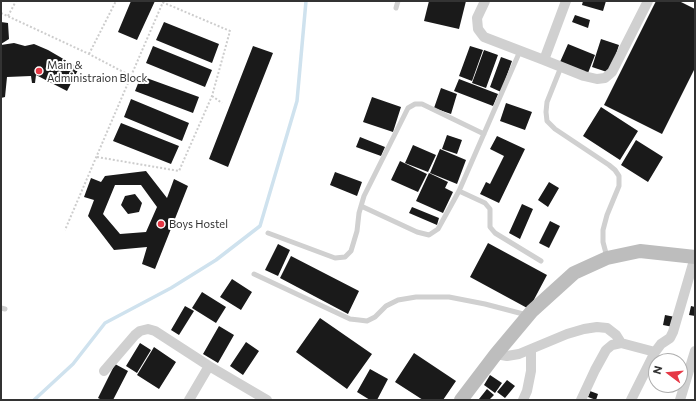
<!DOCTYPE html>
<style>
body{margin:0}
#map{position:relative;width:696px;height:401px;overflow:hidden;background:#fff;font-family:Commissioner,sans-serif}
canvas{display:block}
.frame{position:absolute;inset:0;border:2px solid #333;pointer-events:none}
.north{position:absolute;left:648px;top:353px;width:40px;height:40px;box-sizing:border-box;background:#fff;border:1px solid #adadad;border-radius:50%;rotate:286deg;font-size:11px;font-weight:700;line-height:16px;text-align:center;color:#333}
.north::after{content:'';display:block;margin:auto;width:14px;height:18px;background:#e63946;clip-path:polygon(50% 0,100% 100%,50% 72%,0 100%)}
</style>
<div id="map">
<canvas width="696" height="401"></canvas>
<div class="frame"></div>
<div class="north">N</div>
</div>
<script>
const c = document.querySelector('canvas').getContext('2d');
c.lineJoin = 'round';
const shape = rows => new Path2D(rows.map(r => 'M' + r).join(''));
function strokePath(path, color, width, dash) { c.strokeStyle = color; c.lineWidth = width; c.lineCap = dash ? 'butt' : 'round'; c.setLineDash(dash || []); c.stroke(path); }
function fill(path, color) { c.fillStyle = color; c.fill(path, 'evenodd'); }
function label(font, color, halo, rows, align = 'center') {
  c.font = font + ' Commissioner,sans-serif'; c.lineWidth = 4; c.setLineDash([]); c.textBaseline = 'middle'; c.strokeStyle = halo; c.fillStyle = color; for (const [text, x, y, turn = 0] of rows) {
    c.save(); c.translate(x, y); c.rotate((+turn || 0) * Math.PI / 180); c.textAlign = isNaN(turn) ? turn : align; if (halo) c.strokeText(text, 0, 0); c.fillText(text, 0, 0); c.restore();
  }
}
strokePath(shape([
 [34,400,73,364,105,323,171,288,216,260,260,226,297,101,306,1]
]), '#cfe2ee', 3.5);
fill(shape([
 [131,1,155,1,137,40,118,32],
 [429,1,466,1,459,29,424,21],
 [583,1,606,1,603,11,582,5],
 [656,1,679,1,695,9,695,68,662,134,604,105],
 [575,15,590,20,588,28,572,22],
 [1,22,8,23,9,39,1,44],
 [164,22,219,44,212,63,156,40],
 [601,39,619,45,610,73,592,67],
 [14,43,25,46,34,44,48,50,79,68,67,91,36,75,35,83,32,83,31,76,7,77,5,97,1,98,1,45],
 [568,44,595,55,588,73,560,62],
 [153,46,212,70,205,87,146,63],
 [253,46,273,53,228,167,209,159],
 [470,46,483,50,472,81,459,76],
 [484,50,498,55,486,88,472,83],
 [501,57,512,61,501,92,490,87],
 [141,76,199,97,193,113,135,91],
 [459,79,498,94,493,106,454,91],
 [441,88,457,94,451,114,434,108],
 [372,97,401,107,393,132,363,122],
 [131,99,189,123,182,141,124,117],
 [506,103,532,112,525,130,500,121],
 [601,107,638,131,620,160,583,136],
 [121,123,179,146,171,164,113,141],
 [447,135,462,140,457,154,442,149],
 [497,136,525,149,499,203,480,194,486,182,490,184,504,156,490,149],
 [360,137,385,147,381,156,356,147],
 [636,140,663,157,648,182,621,165],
 [413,145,436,155,428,172,405,163],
 [440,149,466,160,457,184,430,173],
 [400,161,427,174,418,192,391,180],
 [146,171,167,198,174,179,188,186,155,269,142,264,147,247,114,250,88,216,94,200,84,197,91,178,101,182,105,176],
 [115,185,141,185,157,207,146,232,120,234,103,214],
 [335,172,362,182,357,196,330,185],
 [429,173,448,182,445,188,453,192,443,213,416,201],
 [549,182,559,188,548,207,538,200],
 [135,194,142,203,139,212,128,214,121,205,125,196],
 [522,204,533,209,520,239,509,233],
 [412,207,439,218,437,225,409,213],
 [550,221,560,226,549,248,539,243],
 [488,243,547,275,529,309,470,277],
 [278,244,290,250,278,276,265,270],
 [291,256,359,291,348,314,280,278],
 [232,279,252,292,241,310,220,297],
 [202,292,226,307,216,323,192,308],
 [185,306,194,311,179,335,171,330],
 [691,306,695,307,695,316,689,315],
 [665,315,675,317,673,327,663,325],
 [320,318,372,354,347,389,296,352],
 [219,326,234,335,218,363,203,354],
 [246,342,259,351,243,375,230,366],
 [140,343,151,350,137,373,126,366],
 [154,347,176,362,159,389,137,375],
 [414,353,456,381,443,400,423,400,395,382],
 [115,364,128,371,113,400,102,400,98,398],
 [370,369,388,379,377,400,370,400,357,392],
 [490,375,502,383,495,393,484,385],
 [507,380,515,386,505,398,497,392],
 [487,389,494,395,489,400,480,400,479,399],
 [590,391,598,394,596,400,588,397]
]), '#1a1a1a');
strokePath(shape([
 [1,13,89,54,131,76,65,230],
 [8,16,16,1],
 [89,54,116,1],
 [131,76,163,2],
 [212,96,222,103],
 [97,157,179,171,212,96,230,31,162,2]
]), '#cdcdcd', 2, [2, 2]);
strokePath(shape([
 [396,8,398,1],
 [561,67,547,102,546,112,547,121,555,129,609,165,615,170,619,176,619,186,607,215,603,230,603,242,607,257],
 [459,191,485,203,490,209,490,227,495,233,541,261],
 [361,206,417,232,429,235,438,229,459,191,520,51],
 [268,233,335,258,345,257,351,251,357,231,359,213,364,196,408,108,415,104,422,104,484,134],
 [254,274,350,319,359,320,367,321,375,317,386,306,398,300,416,297,449,297,485,304,527,315],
 [1,308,5,309]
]), '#d0d0d0', 5);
strokePath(shape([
 [485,1,477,18,478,29,484,37,544,60,566,1],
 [544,60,584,76,597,79,605,78,612,72,648,1],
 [496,354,507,356,519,354,567,334,584,329,597,327,607,328,616,335,621,343],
 [104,371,135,335,140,331,148,329,155,331,209,366,267,400],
 [189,400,209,366],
 [523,400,527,391,531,371,531,350],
 [581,400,595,370,606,350,612,345,621,343,655,352],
 [631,400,655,352,661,344,670,338,673,332,695,257],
 [680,400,695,351]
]), '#d0d0d0', 10);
strokePath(shape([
 [461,400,496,354,532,311,574,273,607,258,640,251,695,257]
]), '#bdbdbd', 14);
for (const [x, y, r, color] of [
 [39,71,4,"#e63946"],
 [161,224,4,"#e63946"]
]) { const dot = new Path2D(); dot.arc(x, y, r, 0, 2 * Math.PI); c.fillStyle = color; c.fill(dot); strokePath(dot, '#fff', 1.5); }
label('11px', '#333', '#fff', [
 ["Main &",47,65],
 ["Administraion Block",47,78],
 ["Boys Hostel",169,224]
], 'left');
</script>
